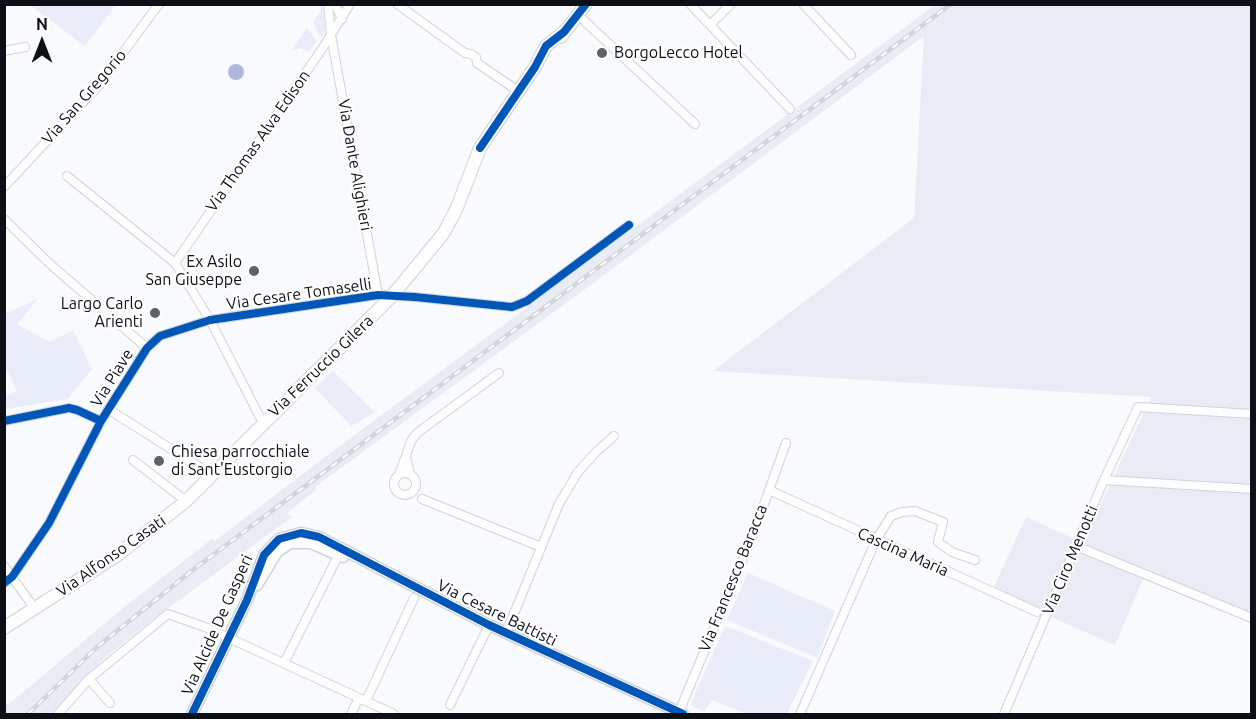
<!DOCTYPE html>
<style>
body{margin:0}
#map{position:relative;width:1256px;height:719px;overflow:hidden;background:#f8fafd;font-family:Ubuntu,sans-serif}
canvas{display:block}
.frame{position:absolute;inset:0;border:6px solid #0d0f17;pointer-events:none}
.north{position:absolute;left:12px;top:12px;width:60px;height:60px;-webkit-text-stroke:4px #fff;paint-order:stroke;rotate:0deg;font-size:16px;font-weight:700;line-height:24px;text-align:center;color:#0d0f17}
.north::after{content:'';display:block;margin:auto;width:21px;height:27px;background:#0d0f17;clip-path:polygon(50% 0,100% 100%,50% 72%,0 100%)}
</style>
<div id="map">
<canvas width="1256" height="719"></canvas>
<div class="frame"></div>
<div class="north">N</div>
</div>
<script>
const c = document.querySelector('canvas').getContext('2d');
c.lineJoin = 'round';
function fill(path, color) { c.fillStyle = color; c.fill(path, 'evenodd'); }
const shape = rows => new Path2D(rows.map(r => 'M' + r).join(''));
function strokePath(path, color, width, dash) { c.strokeStyle = color; c.lineWidth = width; c.lineCap = dash ? 'butt' : 'round'; c.setLineDash(dash || []); c.stroke(path); }
function label(font, color, halo, rows, align = 'center') {
  c.font = font + ' Ubuntu,sans-serif'; c.lineWidth = 4.5; c.setLineDash([]); c.textBaseline = 'middle'; c.strokeStyle = halo; c.fillStyle = color; for (const [text, x, y, turn = 0] of rows) {
    c.save(); c.translate(x, y); c.rotate((+turn || 0) * Math.PI / 180); c.textAlign = isNaN(turn) ? turn : align; if (halo) c.strokeText(text, 0, 0); c.fillText(text, 0, 0); c.restore();
  }
}
fill(shape([
 [935,5,1251,5,1251,623,1143,579,1115,645,992,591,1026,517,1083,543,1151,397,713,371,914,218,924,36,588,287,315,487,316,490,287,513,292,517,156,617,107,656,91,671,53,714,5,714,4,703,8,705,123,608,212,539,215,541,321,460]
]), '#e9ecf5');
fill(shape([
 [30,5,116,5,85,46],
 [321,5,323,8,325,30,321,38,313,23,320,12],
 [307,28,317,41,309,52,301,48,291,51],
 [39,298,17,324,50,342,73,330,92,369,68,399,5,409,5,397,17,391,5,366,5,314],
 [333,371,375,412,351,426,315,388],
 [748,573,835,611,817,658,727,620],
 [725,626,813,661,787,714,747,714,712,700,704,712,690,705]
]), '#e9edf9');
fill(shape([
 '228 72a8 8 0 1 1 16 0a8 8 0 1 1-16 0Z'
]), '#adb6db');
const minor = shape([
 [328,4,331,35,378,295],
 [335,4,342,19],
 [397,4,465,53,471,54,476,57,477,63,518,91],
 [690,4,790,109],
 [803,4,851,55],
 [578,15,695,124],
 [710,25,731,4],
 [4,51,25,47],
 [67,176,175,263,210,320,263,423],
 [4,187,99,85,159,4],
 [4,219,50,264,147,348],
 [175,263,324,46,350,4],
 [108,409,212,475],
 [4,421,69,408,77,410,101,421],
 [406,456,411,441,417,433,499,373],
 [133,460,186,501],
 '394 484a11 11 0 1 1 22 0a11 11 0 1 1-22 0Z',
 [399,474,406,456,410,474],
 [1104,480,1252,489],
 [769,490,1037,612],
 [422,499,541,547],
 [1076,546,1252,618],
 [4,566,35,609],
 [4,583,12,577,49,523,101,421,147,348,160,336,210,320,378,295,415,297,512,307,527,301,629,225],
 [506,633,559,504,578,472,595,453,614,436],
 [284,663,341,550],
 [89,679,110,703],
 [366,701,414,598],
 [450,705,489,625],
 [679,712,754,532,786,443],
 [58,714,89,679,168,614,205,627,394,714],
 [351,714,359,698],
 [800,714,876,540,891,516,902,512,915,511,943,522,938,542,952,552,975,560],
 [1004,714,1104,480,1138,407,1252,414]
]);
const tertiary = shape([
 [257,585,277,552,290,543,311,543,343,557],
 [192,714,247,600,264,555,279,539,301,533,319,537,489,625,683,714]
]);
const secondary = shape([
 [561,37,586,4],
 [4,628,119,554,186,501,392,296,443,234,456,210,480,148,535,67,546,46,564,32]
]);
strokePath(minor, '#d1d3da', 10);
strokePath(tertiary, '#d1d3da', 13);
strokePath(secondary, '#d1d3da', 14);
strokePath(minor, '#fefeff', 8);
strokePath(tertiary, '#fefeff', 10);
strokePath(secondary, '#fefeff', 12);
const rail = shape([
 [28,714,97,647,194,569,951,4]
]);
strokePath(rail, '#d4d5d7', 4.5);
strokePath(rail, '#fff', 2, [7]);
strokePath(shape([
 [480,148,535,67,546,46,564,32,586,4],
 [4,421,69,408,77,410,101,421],
 [4,583,12,577,49,523,101,421,147,348,160,336,210,320,378,295,415,297,512,307,527,301,629,225],
 [192,714,247,600,264,555,279,539,301,533,319,537,489,625,683,714]
]), '#0057b8', 8);
for (const [x, y, r, color] of [
 [602,53,6,"#5f6168"],
 [254,271,6,"#5f6168"],
 [155,313,6,"#5f6168"],
 [159,461,6,"#5f6168"]
]) { const dot = new Path2D(); dot.arc(x, y, r, 0, 2 * Math.PI); c.fillStyle = color; c.fill(dot); strokePath(dot, '#fff', 2); }
label('16px', '#0d0f17', '#fff', [
 ["BorgoLecco Hotel",614,53],
 ["Ex Asilo",242,262,"right"],
 ["San Giuseppe",242,280,"right"],
 ["Largo Carlo",143,304,"right"],
 ["Arienti",143,322,"right"],
 ["Chiesa parrocchiale",171,452],
 ["di Sant'Eustorgio",171,470]
], 'left');
label('16px', '#0d0f17', '#fff', [
 ["Via San Gregorio",84,97,-49],
 ["Via Thomas Alva Edison",258,141,-55],
 ["Via Dante Alighieri",355,165,80],
 ["Via Cesare Tomaselli",299,294,-8],
 ["Via Ferruccio Gilera",321,366,-44],
 ["Via Piave",112,378,-58],
 ["Cascina Maria",903,552,24],
 ["Via Alfonso Casati",111,556,-35],
 ["Via Ciro Menotti",1070,560,-67],
 ["Via Francesco Baracca",733,578,-68],
 ["Via Cesare Battisti",497,613,26],
 ["Via Alcide De Gasperi",217,625,-66]
]);
</script>
